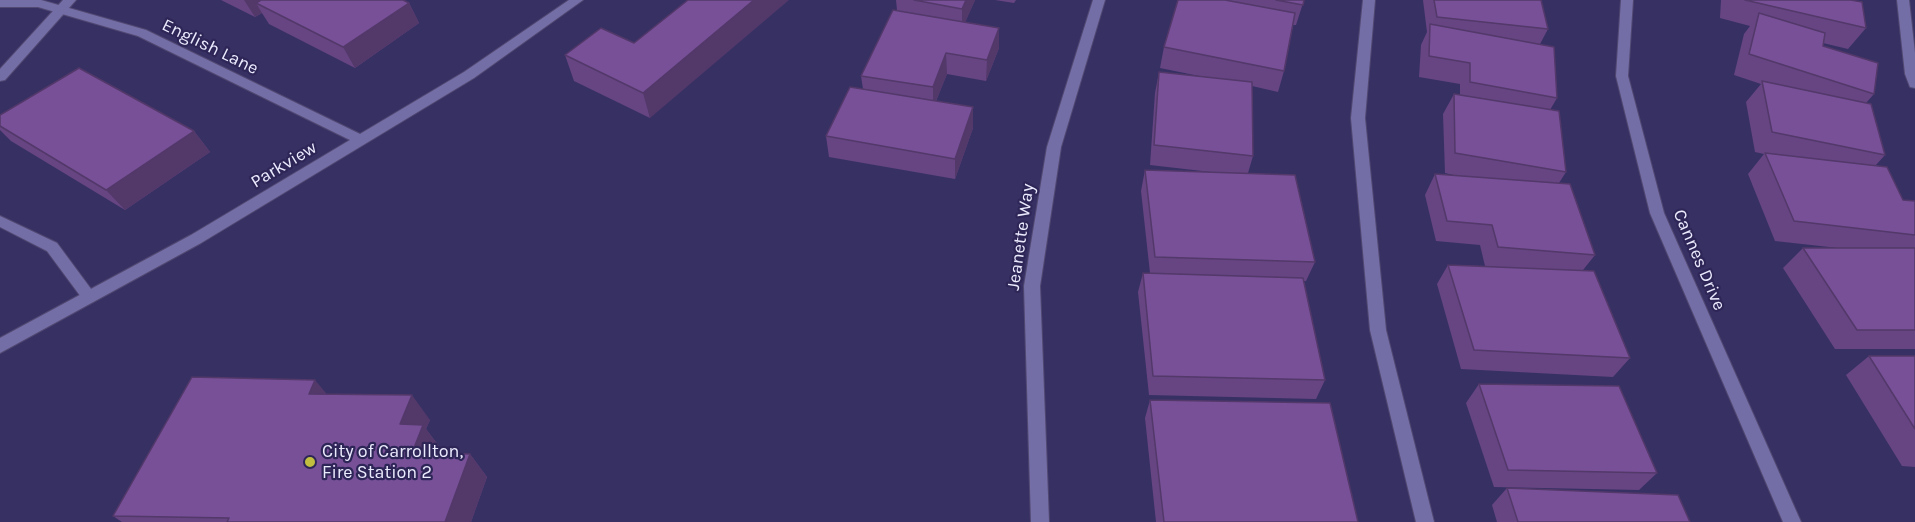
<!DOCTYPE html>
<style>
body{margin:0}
canvas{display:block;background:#373063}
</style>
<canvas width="1915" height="522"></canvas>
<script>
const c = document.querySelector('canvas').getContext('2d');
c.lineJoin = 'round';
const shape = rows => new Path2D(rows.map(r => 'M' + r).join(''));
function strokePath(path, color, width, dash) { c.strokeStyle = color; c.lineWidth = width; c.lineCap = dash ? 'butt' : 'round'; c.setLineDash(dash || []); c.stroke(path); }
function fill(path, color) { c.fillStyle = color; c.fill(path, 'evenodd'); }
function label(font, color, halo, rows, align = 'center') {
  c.font = font + ' Karla,sans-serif'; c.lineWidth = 4.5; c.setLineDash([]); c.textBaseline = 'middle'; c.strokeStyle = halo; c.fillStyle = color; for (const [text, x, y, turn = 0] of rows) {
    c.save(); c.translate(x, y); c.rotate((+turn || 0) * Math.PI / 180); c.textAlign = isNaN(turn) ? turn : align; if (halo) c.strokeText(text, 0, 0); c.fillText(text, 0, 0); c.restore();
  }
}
const service = shape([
 [63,0,76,0,5,80,0,81,0,69,63,0],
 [1363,0,1375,0,1365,118,1386,330,1434,522,1416,522,1370,330,1351,118,1363,0],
 [1897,0,1909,0,1915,53,1915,88,1910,87,1905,74,1897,0],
 [0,216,57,243,94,293,97,297,94,301,89,303,84,301,47,251,0,227,0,216]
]);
const minor = shape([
 [0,0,41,0,146,30,360,134,464,72,569,0,583,0,474,78,201,243,0,353,0,338,191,235,350,140,138,36,38,7,0,7,0,0],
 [1093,0,1105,0,1061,147,1040,286,1049,522,1031,522,1024,286,1047,147,1093,0],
 [1621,0,1633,0,1628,76,1664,213,1801,522,1783,522,1650,213,1616,76,1621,0]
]);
strokePath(service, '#514972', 2);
strokePath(minor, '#514972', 2);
fill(service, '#746ea7');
fill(minor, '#746ea7');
fill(shape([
 [221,0,403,0,409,3,419,23,355,68,269,24,262,13,255,17],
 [896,0,975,0,965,22,999,48,986,81,947,74,936,101,973,107,973,128,955,179,829,157,826,136,863,89,861,76,897,10],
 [995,0,1016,0,1014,3],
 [1178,0,1304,0,1296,25,1293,25,1284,71,1278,92,1252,86,1253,156,1248,173,1315,262,1306,281,1303,281,1325,380,1316,399,1149,395,1138,292,1143,273,1150,273,1141,191,1145,170,1211,172,1150,165,1155,93,1159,72,1209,78,1160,68,1164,47],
 [1423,0,1541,0,1548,29,1540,44,1557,98,1550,110,1566,172,1559,183,1595,255,1583,270,1630,358,1613,377,1461,369,1437,284,1448,265,1485,266,1480,245,1436,241,1425,195,1435,174,1458,176,1445,173,1443,114,1454,94,1460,95,1460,84,1419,77,1421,45,1427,32],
 [1721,0,1851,0,1866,28,1848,49,1823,43,1823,46,1874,94,1866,103,1885,155,1875,166,1903,200,1915,201,1915,349,1835,349,1783,268,1803,248,1838,248,1775,241,1748,174,1764,154,1755,152,1746,102,1761,84,1734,75,1744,34,1750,26,1720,18],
 [634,43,650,118,574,81,565,55],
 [0,115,194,131,210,152,125,210,11,141,0,130],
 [1869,356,1915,356,1915,467,1902,466,1846,375],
 [1479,384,1657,473,1639,490,1494,487,1466,403],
 [327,394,430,420,426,429,441,449,440,453,470,454,487,477,471,522,122,522,113,516],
 [1150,400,1358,522,1156,522,1145,418],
 [1507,488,1690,522,1497,522,1492,505]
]), '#664582');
fill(shape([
 [244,0,283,0,256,3,262,13,255,17],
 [754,0,789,0,650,118,643,93],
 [966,0,975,0,962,30,962,9],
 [409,3,419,23,355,68,343,47],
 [999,28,999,48,986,81,987,60],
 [946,53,947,74,933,108,933,87],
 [973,107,973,128,955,179,955,159],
 [194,131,210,152,125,210,106,190],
 [315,380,336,405,309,394],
 [412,395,430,420,426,429,441,449,431,476,412,453,400,424],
 [470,454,487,477,471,522,445,522]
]), '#53386a');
const building = shape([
 [261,0,403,0,409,3,343,47,256,3,261,0],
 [688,0,754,0,643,93,565,55,601,28,634,43,688,0],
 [914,0,966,0,962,9,914,0],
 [1178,0,1225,0,1295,13,1284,71,1164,47,1178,0],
 [1276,0,1304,0,1303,5,1276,0],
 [1434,0,1541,0,1548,29,1437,17,1434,0],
 [1745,0,1851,0,1862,2,1866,28,1745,0],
 [893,10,999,28,987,60,946,53,933,87,861,76,893,10],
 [1759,13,1825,33,1823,46,1878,63,1874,94,1749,54,1759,13],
 [1430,24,1554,47,1557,98,1470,82,1470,63,1429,56,1430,24],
 [79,68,194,131,106,190,0,126,0,115,79,68],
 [1159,72,1252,82,1253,156,1154,145,1159,72],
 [1762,81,1871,104,1885,155,1772,132,1762,81],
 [850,87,973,107,955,159,826,136,850,87],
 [1454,94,1559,111,1566,172,1455,153,1454,94],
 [1765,153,1887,167,1903,200,1915,201,1915,235,1794,221,1765,153],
 [1145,170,1295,175,1315,262,1155,257,1145,170],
 [1435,174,1570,184,1595,255,1498,247,1492,225,1447,221,1435,174],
 [1803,248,1915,248,1915,330,1857,330,1803,248],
 [1448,265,1594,271,1630,358,1474,350,1448,265],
 [1143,273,1303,278,1325,380,1153,376,1143,273],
 [1869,356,1915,356,1915,429,1869,356],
 [192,377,315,380,309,394,412,395,400,424,423,425,412,453,470,454,445,522,227,522,229,518,113,516,192,377],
 [1479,384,1619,386,1657,473,1508,470,1479,384],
 [1150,400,1330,403,1358,522,1164,522,1150,400],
 [1507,488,1678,495,1690,522,1518,522,1507,488]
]);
fill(building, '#775097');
strokePath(building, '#53386a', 1.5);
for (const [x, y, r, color] of [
 [310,462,6,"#c1be40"]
]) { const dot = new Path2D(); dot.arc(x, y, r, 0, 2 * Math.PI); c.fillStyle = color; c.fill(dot); strokePath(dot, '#2e2657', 2); }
label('18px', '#ebebfe', '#2e2657', [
 ["English Lane",210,47,26],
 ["Parkview",284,165,-31],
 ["Jeanette Way",1021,237,-82],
 ["Cannes Drive",1699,260,67]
]);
label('18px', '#ebebfe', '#2e2657', [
 ["City of Carrollton,",322,452],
 ["Fire Station 2",322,473]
], 'left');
</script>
